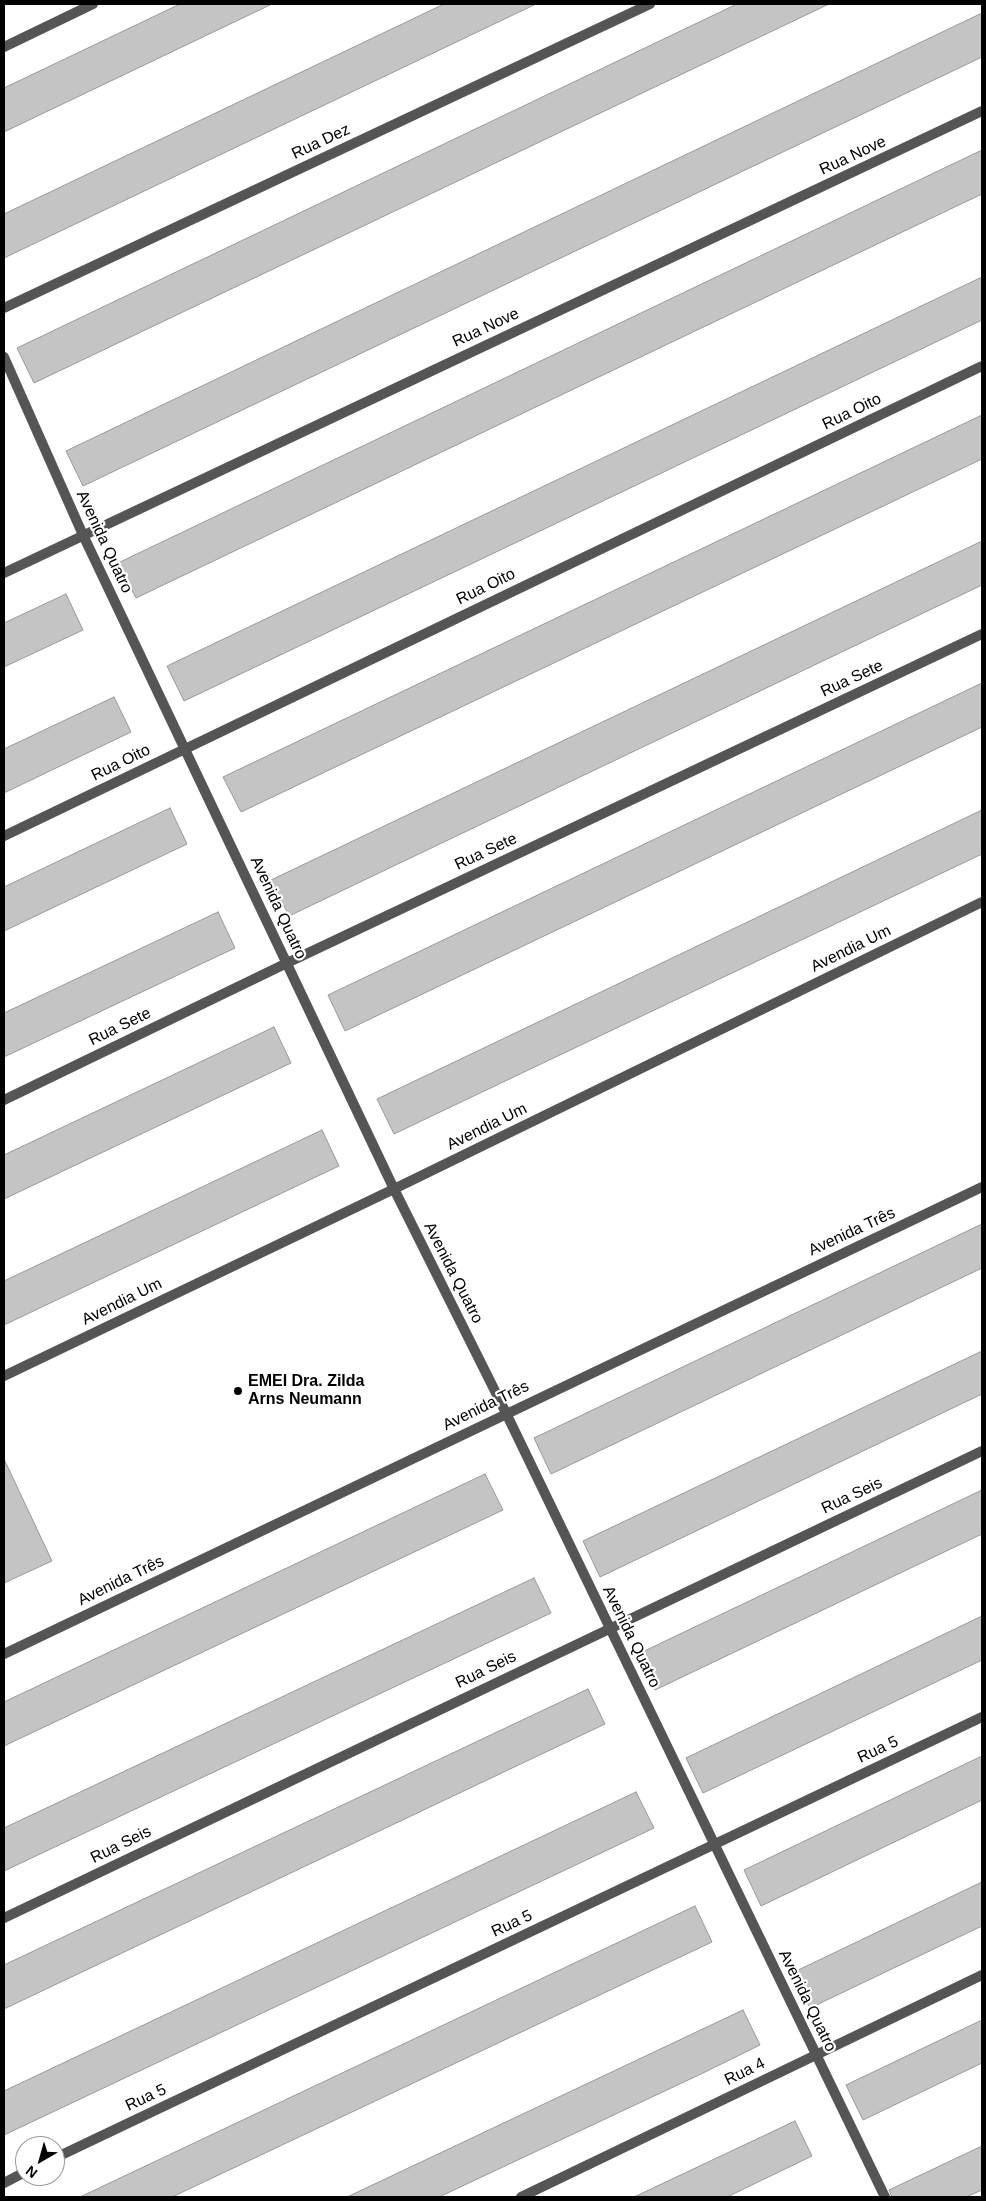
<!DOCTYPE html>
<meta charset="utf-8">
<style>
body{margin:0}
#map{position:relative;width:986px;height:2201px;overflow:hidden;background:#fff;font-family:Arial,sans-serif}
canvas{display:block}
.frame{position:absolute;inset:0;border:5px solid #000;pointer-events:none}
.north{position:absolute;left:15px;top:2136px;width:50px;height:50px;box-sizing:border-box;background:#fff;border:1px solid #999;border-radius:50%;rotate:218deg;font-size:14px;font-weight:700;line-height:20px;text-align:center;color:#000}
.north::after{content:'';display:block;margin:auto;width:18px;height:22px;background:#000;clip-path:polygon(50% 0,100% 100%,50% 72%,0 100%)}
</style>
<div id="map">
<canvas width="986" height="2201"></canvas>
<div class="frame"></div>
<div class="north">N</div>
</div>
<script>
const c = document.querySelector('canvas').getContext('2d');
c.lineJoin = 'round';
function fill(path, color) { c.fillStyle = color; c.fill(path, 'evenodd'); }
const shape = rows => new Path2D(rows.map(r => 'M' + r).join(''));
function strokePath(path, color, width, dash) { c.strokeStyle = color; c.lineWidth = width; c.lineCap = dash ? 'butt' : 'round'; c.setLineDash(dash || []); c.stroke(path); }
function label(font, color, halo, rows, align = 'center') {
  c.font = font + ' Arial,sans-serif'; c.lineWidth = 4.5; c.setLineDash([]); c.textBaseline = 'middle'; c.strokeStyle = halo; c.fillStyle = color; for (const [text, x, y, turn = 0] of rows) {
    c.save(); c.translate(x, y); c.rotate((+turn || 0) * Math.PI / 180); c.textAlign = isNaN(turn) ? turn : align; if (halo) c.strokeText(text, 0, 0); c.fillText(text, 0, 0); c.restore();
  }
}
const building = shape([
 [180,4,272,4,4,132,4,88,180,4],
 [444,4,536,4,4,258,4,214,444,4],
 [737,4,829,4,34,383,17,348,737,4],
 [982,13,982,57,83,486,66,451,982,13],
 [982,150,982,194,136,598,118,563,982,150],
 [982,277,982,320,184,701,167,666,982,277],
 [982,415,982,459,241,812,223,777,982,415],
 [982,541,982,585,289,916,271,880,982,541],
 [66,594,83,630,4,667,4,623,66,594],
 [982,683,982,727,345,1031,328,995,982,683],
 [114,697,131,732,4,793,4,749,114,697],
 [170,808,187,844,4,931,4,887,170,808],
 [982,810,982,854,394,1134,377,1099,982,810],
 [218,912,235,948,4,1057,4,1013,218,912],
 [274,1027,291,1063,4,1199,4,1155,274,1027],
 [322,1130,339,1166,4,1325,4,1281,322,1130],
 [982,1224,982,1268,551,1474,534,1438,982,1224],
 [982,1351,982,1394,600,1577,583,1541,982,1351],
 [4,1459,52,1561,4,1583,4,1459],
 [485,1474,503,1510,4,1746,4,1702,485,1474],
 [982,1490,982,1534,655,1690,638,1654,982,1490],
 [534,1578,551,1613,4,1871,4,1828,534,1578],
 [982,1616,982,1660,703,1793,686,1758,982,1616],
 [588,1689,605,1724,4,2009,4,1965,588,1689],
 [982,1756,982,1800,761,1906,744,1870,982,1756],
 [636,1792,654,1828,4,2135,4,2091,636,1792],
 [982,1882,982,1926,810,2008,792,1973,982,1882],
 [695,1906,712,1942,172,2197,80,2197,695,1906],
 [743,2010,760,2045,701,2074,439,2197,347,2197,743,2010],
 [982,2020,982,2063,863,2120,846,2085,982,2020],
 [795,2121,812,2156,727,2197,634,2197,795,2121],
 [982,2146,982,2190,966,2197,892,2197,889,2190,982,2146]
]);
fill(building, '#c4c4c4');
strokePath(building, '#999', 1);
strokePath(shape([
 [4,47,93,4],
 [4,308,650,4],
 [4,357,83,535,394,1189,506,1413,885,2197],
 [4,573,982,111],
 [4,836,982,366],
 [4,1100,287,963,982,634],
 [4,1376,394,1189,982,902],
 [4,1654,982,1187],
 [4,1918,982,1451],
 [55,2158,982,1717],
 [4,2183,25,2172],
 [521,2197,982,1975]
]), '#555', 10);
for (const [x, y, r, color] of [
 [238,1391,5,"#000"]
]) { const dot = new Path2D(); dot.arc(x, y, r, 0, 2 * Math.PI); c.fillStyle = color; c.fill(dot); strokePath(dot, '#fff', 2); }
label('16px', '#000', '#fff', [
 ["Rua Dez",321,142,-25],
 ["Rua Nove",853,156,-25],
 ["Rua Nove",486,328,-25],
 ["Rua Oito",852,412,-26],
 ["Avenida Quatro",104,542,65],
 ["Rua Oito",486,587,-26],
 ["Rua Sete",852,679,-25],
 ["Rua Oito",121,763,-26],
 ["Rua Sete",486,852,-25],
 ["Avenida Quatro",278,908,65],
 ["Avendia Um",851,949,-26],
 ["Rua Sete",120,1027,-26],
 ["Avendia Um",487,1127,-26],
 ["Avenida Três",852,1232,-25],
 ["Avenida Quatro",453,1273,63],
 ["Avendia Um",122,1302,-26],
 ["Avenida Três",486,1406,-26],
 ["Rua Seis",852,1496,-25],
 ["Avenida Três",121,1581,-26],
 ["Avenida Quatro",631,1637,64],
 ["Rua Seis",486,1670,-26],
 ["Rua 5",878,1750,-25],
 ["Rua Seis",121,1845,-26],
 ["Rua 5",512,1924,-25],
 ["Avenida Quatro",807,2001,64],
 ["Rua 4",745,2072,-26],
 ["Rua 5",146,2098,-25]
]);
label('bold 16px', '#000', '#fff', [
 ["EMEI Dra. Zilda",248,1382],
 ["Arns Neumann",248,1400]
], 'left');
</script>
